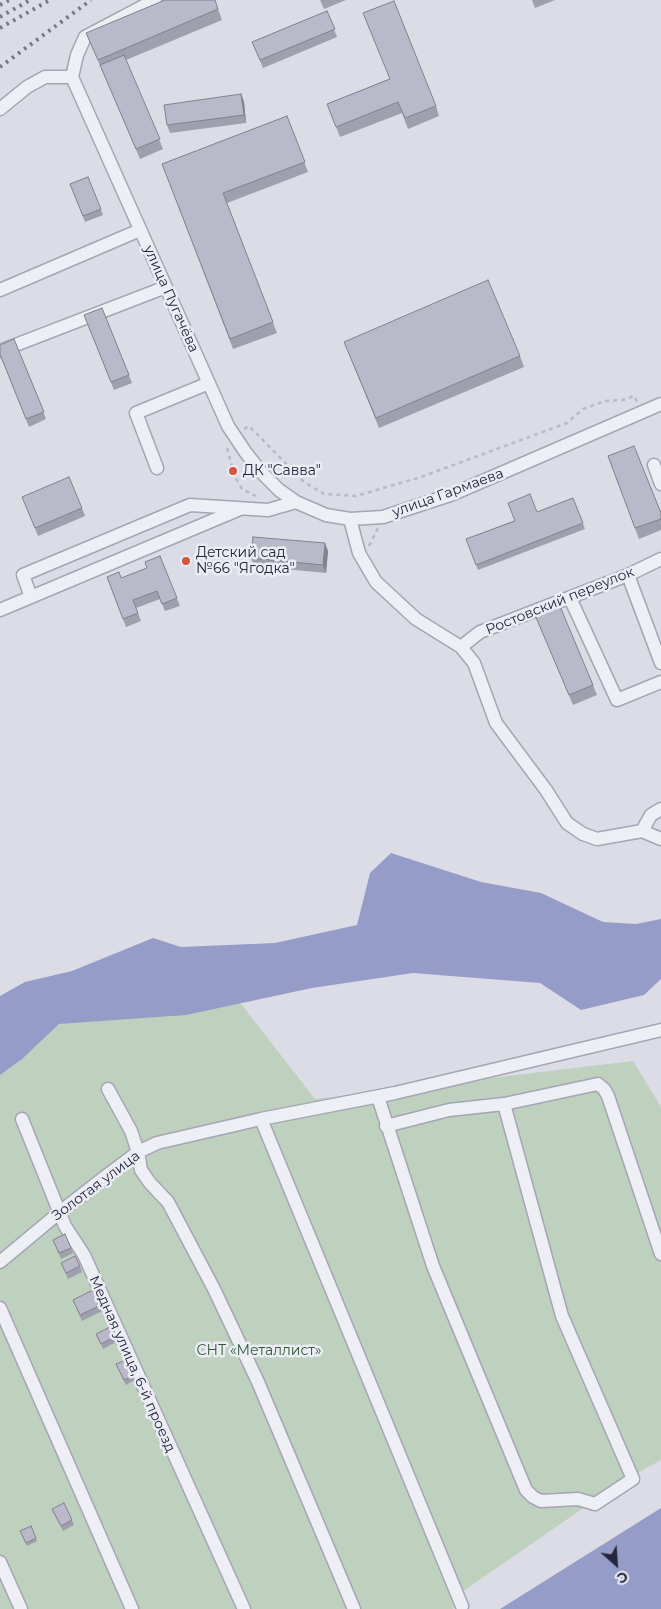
<!DOCTYPE html>
<meta charset="utf-8">
<style>
body{margin:0}
#map{position:relative;width:661px;height:1609px;overflow:hidden;background:#dcdce6;font-family:Montserrat,sans-serif}
canvas{display:block}
.north{position:absolute;left:591px;top:1539px;width:50px;height:50px;-webkit-text-stroke:4px #ebecf4;paint-order:stroke;rotate:154deg;font-size:14px;font-weight:700;line-height:20px;text-align:center;color:#25263d}
.north::after{content:'';display:block;margin:auto;width:18px;height:22px;background:#25263d;clip-path:polygon(50% 0,100% 100%,50% 72%,0 100%)}
</style>
<div id="map">
<canvas width="661" height="1609"></canvas>
<div class="north">С</div>
</div>
<script>
const c = document.querySelector('canvas').getContext('2d');
c.lineJoin = 'round';
function fill(path, color) { c.fillStyle = color; c.fill(path, 'evenodd'); }
const shape = rows => new Path2D(rows.map(r => 'M' + r).join(''));
function strokePath(path, color, width, dash) { c.strokeStyle = color; c.lineWidth = width; c.lineCap = dash ? 'butt' : 'round'; c.setLineDash(dash || []); c.stroke(path); }
function label(font, color, halo, rows, align = 'center') {
  c.font = font + ' Montserrat,sans-serif'; c.lineWidth = 5; c.setLineDash([]); c.textBaseline = 'middle'; c.strokeStyle = halo; c.fillStyle = color; for (const [text, x, y, turn = 0] of rows) {
    c.save(); c.translate(x, y); c.rotate((+turn || 0) * Math.PI / 180); c.textAlign = isNaN(turn) ? turn : align; if (halo) c.strokeText(text, 0, 0); c.fillText(text, 0, 0); c.restore();
  }
}
fill(shape([
 [238,1000,315,1099,633,1061,661,1107,661,1460,621,1482,462,1592,453,1609,0,1609,0,1063,40,1030,100,1013]
]), '#bdd1be');
fill(shape([
 [391,853,481,882,541,893,603,922,636,924,661,919,661,979,644,995,581,1010,540,983,413,973,312,988,186,1015,59,1024,22,1059,0,1075,0,996,25,982,72,971,153,938,181,947,275,943,357,925,370,873],
 [661,1508,661,1609,500,1609]
]), '#959cc8');
const minor = shape([
 [155,0,85,37,77,55,72,77,228,426,246,453,262,473,279,490,296,502,326,515,350,519,383,517,453,494,661,404],
 [0,109,27,87,45,77,72,77],
 [0,290,140,230],
 [0,351,166,287],
 [654,465,661,484],
 [157,468,136,413,209,383],
 [350,519,359,553,376,582,416,619,461,647,474,663,496,723,546,790,567,823,583,834,597,839,642,831,661,839],
 [628,575,661,663],
 [31,597,23,575,190,505,268,510,296,502],
 [570,598,617,700,661,682],
 [0,610,240,509],
 [461,647,480,632,628,575,661,559],
 [642,831,651,815,661,809],
 [108,1089,131,1131,138,1152,141,1170,150,1183,168,1202,214,1289,258,1382,354,1609],
 [378,1097,433,1266,526,1490,533,1497,541,1501,578,1499,595,1504,633,1479,562,1316,504,1104],
 [22,1119,65,1226,84,1255,244,1609],
 [261,1119,462,1606],
 [386,1126,449,1110,504,1104,598,1084,604,1089,608,1096,661,1254],
 [0,1262,60,1212,101,1180,138,1152,157,1143,261,1119,395,1093,661,1030],
 [0,1308,132,1609],
 [0,1562,21,1609]
]);
strokePath(minor, '#a5a5b3', 15);
strokePath(shape([
 [244,429,249,426,304,482,324,494,356,496,421,477,567,423,583,409,605,401,623,400,634,396,637,402],
 [227,448,235,477,242,489,256,496],
 [369,546,378,528]
]), '#babac5', 2.5, [4, 4]);
strokePath(minor, '#eeeef5', 12);
strokePath(shape([
 [0,5,9,0],
 [0,17,30,0],
 [0,28,50,0],
 [0,67,91,0]
]), '#757690', 4, [2.5, 5]);
fill(shape([
 [320,0,346,0,324,9],
 [532,0,555,0,535,8],
 [218,9,222,20,126,60,163,149,140,159,102,70,86,33],
 [327,11,337,37,263,68,252,42],
 [389,79,436,106,439,116,408,129,402,113,340,137,327,104],
 [241,94,244,102,246,123,170,133,167,125],
 [287,116,308,172,227,203,277,333,233,349,162,164],
 [88,177,103,215,85,222,70,184],
 [102,308,132,383,114,390,84,315],
 [14,339,46,419,29,427,0,355],
 [344,342,520,356,524,367,379,428],
 [608,456,661,513,661,530,639,539],
 [573,498,585,529,478,570,466,539],
 [25,504,82,508,85,516,38,536],
 [328,551,326,573,254,566,251,558],
 [160,556,180,606,165,611,160,599,136,608,141,621,126,627,107,577,121,578,147,568],
 [535,615,593,685,597,695,573,705],
 [53,1240,71,1248,73,1253,61,1259],
 [61,1263,80,1266,82,1272,68,1279],
 [73,1300,101,1305,102,1311,82,1321],
 [96,1334,116,1336,118,1341,103,1349],
 [116,1364,134,1375,135,1380,126,1385],
 [52,1509,72,1520,74,1525,63,1531],
 [31,1526,37,1541,27,1546,20,1531]
]), '#9f9fad');
fill(shape([
 [241,94,244,102,246,123,244,115],
 [325,543,328,551,326,573,323,565]
]), '#82828d');
const building = shape([
 [165,0,215,0,218,9,98,60,86,33,165,0],
 [394,1,436,106,405,118,398,102,336,127,327,104,390,79,363,13,394,1],
 [327,11,335,29,260,60,252,42,327,11],
 [124,55,160,139,136,149,100,65,124,55],
 [241,94,244,115,167,125,164,105,241,94],
 [287,116,305,162,223,193,273,322,230,339,162,164,287,116],
 [88,177,101,209,83,216,70,184,88,177],
 [488,280,520,356,376,418,344,342,488,280],
 [102,308,129,375,111,382,84,315,102,308],
 [14,339,44,412,26,419,0,354,0,345,14,339],
 [634,446,661,513,661,519,635,528,608,456,634,446],
 [69,477,82,508,35,528,22,497,69,477],
 [530,494,537,512,573,498,583,523,476,565,466,539,515,521,508,503,530,494],
 [253,537,325,543,323,565,251,558,253,537],
 [160,556,177,598,162,604,157,591,133,600,138,613,123,619,107,577,119,572,121,578,147,568,145,562,160,556],
 [559,604,593,685,569,695,535,615,559,604],
 [65,1234,71,1248,59,1253,53,1240,65,1234],
 [75,1256,80,1266,66,1273,61,1263,75,1256],
 [93,1290,101,1305,80,1315,73,1300,93,1290],
 [112,1326,116,1336,101,1344,96,1334,112,1326],
 [126,1360,134,1375,124,1380,116,1364,126,1360],
 [64,1503,72,1520,61,1526,52,1509,64,1503],
 [31,1526,36,1538,26,1543,20,1531,31,1526]
]);
fill(building, '#b9b9c9');
strokePath(building, '#82828d', 1);
for (const [x, y, r, color] of [
 [233,471,5,"#d1583b"],
 [186,561,5,"#d1583b"]
]) { const dot = new Path2D(); dot.arc(x, y, r, 0, 2 * Math.PI); c.fillStyle = color; c.fill(dot); strokePath(dot, '#ebecf4', 2); }
label('14px', '#25263d', '#ebecf4', [
 ["улица Пугачёва",171,299,66],
 ["улица Гармаева",448,493,-20],
 ["Ростовский переулок",560,601,-22],
 ["Золотая улица",96,1186,-37],
 ["Медная улица, 6-й проезд",132,1364,66]
]);
label('14px', '#25263d', '#ebecf4', [
 ["ДК \"Савва\"",243,471],
 ["Детский сад",196,553],
 ["№66 \"Ягодка\"",196,569]
], 'left');
label('14px', '#325938', '#ebecf4', [
 ["СНТ «Металлист»",259,1351]
]);
</script>
